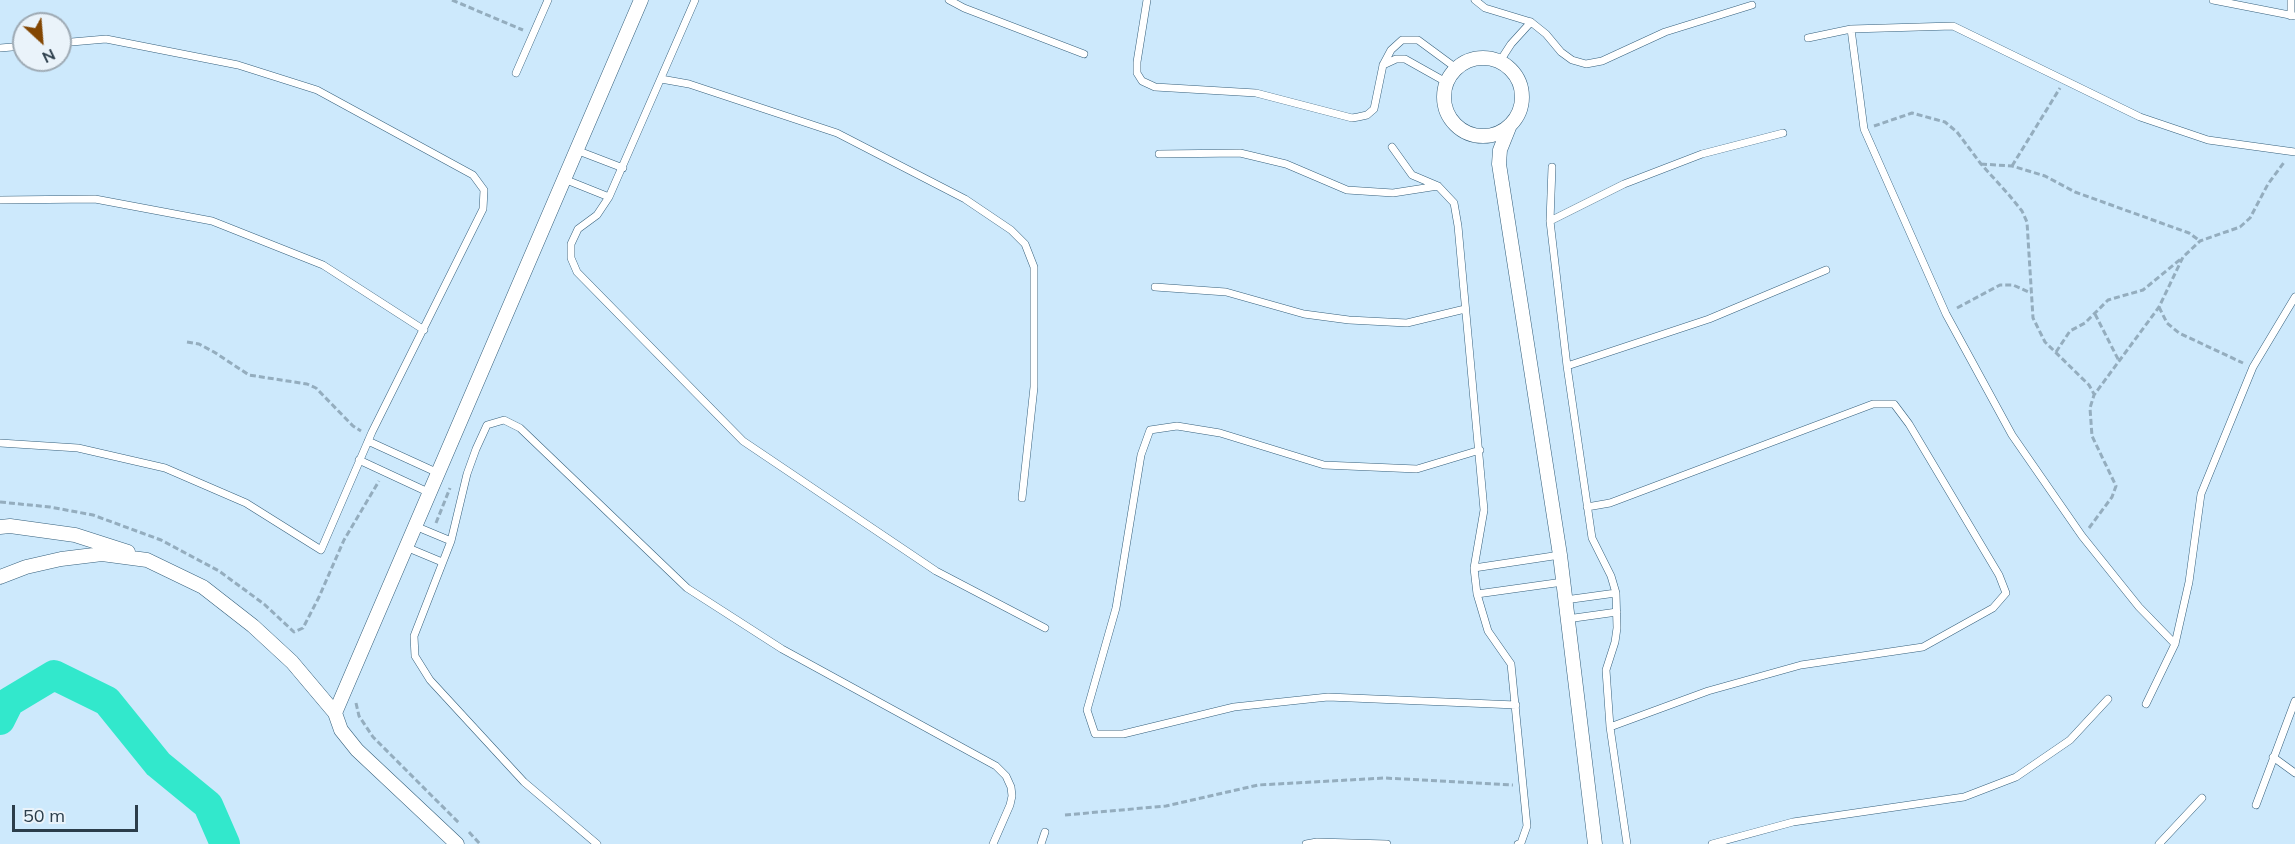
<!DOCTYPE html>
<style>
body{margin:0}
#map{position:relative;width:2295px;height:844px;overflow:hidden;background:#cde9fc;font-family:Mulish,sans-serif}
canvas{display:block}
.north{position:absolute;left:12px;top:12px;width:60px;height:60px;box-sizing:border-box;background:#eaf3fa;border:2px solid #9eaab4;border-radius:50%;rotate:154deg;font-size:16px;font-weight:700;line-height:24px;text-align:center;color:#2b3d4a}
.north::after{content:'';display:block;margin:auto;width:21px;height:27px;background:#834602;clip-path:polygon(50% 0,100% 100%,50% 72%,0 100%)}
.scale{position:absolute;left:12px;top:805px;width:126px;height:27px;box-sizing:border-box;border:3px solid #2b3d4a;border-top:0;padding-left:8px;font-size:18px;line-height:21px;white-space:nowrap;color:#2b3d4a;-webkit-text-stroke:4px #eaf3fa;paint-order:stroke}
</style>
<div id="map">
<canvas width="2295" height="844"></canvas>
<div class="north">N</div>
<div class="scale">50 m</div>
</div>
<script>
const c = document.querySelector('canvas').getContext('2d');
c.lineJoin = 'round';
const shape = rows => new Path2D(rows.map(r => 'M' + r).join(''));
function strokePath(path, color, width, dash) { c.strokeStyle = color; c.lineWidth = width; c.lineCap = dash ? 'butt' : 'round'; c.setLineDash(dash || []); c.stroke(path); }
strokePath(shape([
 [0,720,9,702,54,675,107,701,158,764,208,805,225,844]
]), '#32e8cc', 30);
const service = shape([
 [695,0,609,197,597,215,578,229,571,244,571,258,577,272,743,441,936,571,1045,628],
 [949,0,964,8,1084,54],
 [1147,0,1137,62,1137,73,1142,81,1155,87,1256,93,1352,118,1358,117,1367,115,1374,109,1383,65,1391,50,1402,40,1418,40,1456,68],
 [1475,0,1485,8,1531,22,1546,34,1561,52,1572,60,1586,64,1602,61,1665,32,1752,5],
 [2213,0,2295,16],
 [2291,16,2291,0],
 [1851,29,1864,129,1946,314,2012,435,2082,536,2139,607,2175,644],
 [1808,38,1851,29,1953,26,2140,117,2208,140,2295,152],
 [0,48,24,46],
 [1500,61,1511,44,1531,22],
 [1383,65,1396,59,1405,59,1446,82],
 [516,73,548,0],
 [661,79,689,84,837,133,965,199,1011,230,1025,244,1034,267,1034,387,1022,498],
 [1392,147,1412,175,1438,186,1454,203,1458,226,1484,510,1474,568,1477,594,1488,631,1511,664,1527,826,1521,843,1518,844],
 [576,150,623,168],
 [1159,154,1240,153,1286,164,1347,190,1393,193,1438,186],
 [1552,167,1550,221,1567,366,1592,538,1611,576,1616,593,1617,628,1615,642,1606,670,1610,727,1627,844],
 [564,179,609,197],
 [0,200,95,199,212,221,323,265,424,330],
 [1550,221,1624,184,1702,154,1783,133],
 [1155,287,1226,292,1304,314,1349,320,1407,323,1465,309],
 [1567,366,1709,319,1826,270],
 [368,441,438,473],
 [0,443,78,448,165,468,246,503,321,550,372,432,483,209,484,190,473,175,317,90,238,65,106,39,60,43],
 [1480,450,1417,469,1324,465,1220,433,1177,426,1150,430,1141,455,1116,608,1087,710,1095,734,1123,734,1234,707,1328,697,1516,705],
 [359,460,430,493],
 [1587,507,1610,503,1873,404,1894,404,1909,424,1999,575,2006,593,1993,608,1923,647,1801,665,1708,691,1610,727],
 [415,526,451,541],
 [406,547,442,562],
 [1474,568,1560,555],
 [1477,594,1563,582],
 [1565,600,1616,593],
 [1567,619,1617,612],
 [2146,704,2175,644,2189,582,2201,494,2253,367,2295,297],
 [2273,757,2295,773],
 [2256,805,2295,701],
 [597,844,524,782,430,680,415,656,414,636,451,541,467,474,476,449,487,425,504,420,520,428,687,588,782,649,996,766,1006,776,1011,787,1012,796,1010,805,993,844],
 [1041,844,1045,832],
 [1306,844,1317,842,1387,844],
 [1712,844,1793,822,1964,797,2016,777,2070,740,2108,699],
 [2159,844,2202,798]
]);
const minor = shape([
 '1444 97a39 39 0 1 1 78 0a39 39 0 1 1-78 0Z',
 [1510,125,1500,150,1499,164,1560,555,1595,844],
 [0,527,10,526,75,535,128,552],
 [0,577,26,567,61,559,102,554,147,560,203,587,253,626,292,662,335,713,341,730,357,750,457,844],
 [335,713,641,0]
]);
strokePath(service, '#36607c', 8);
strokePath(minor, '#36607c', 15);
strokePath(shape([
 [452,0,523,30],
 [1874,126,1912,113,1945,122,1957,132,1981,164,2009,195,2022,211,2027,222,2033,318,2045,342,2089,385,2094,394],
 [1981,164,2012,166,2045,176,2075,192,2189,233,2200,241],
 [2012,166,2060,88],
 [2159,307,2167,323,2179,333,2243,363],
 [1957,308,2000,285,2013,285,2031,293],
 [2095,314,2119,361],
 [187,342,199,344,214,352,249,375,307,384,316,388,353,426,361,431],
 [2056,352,2070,331,2085,323,2108,300,2143,290,2182,258],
 [0,502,50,507,93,515,161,540,219,571,264,604,294,632,303,628,319,597,344,540,379,481],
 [436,523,450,488],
 [2089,528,2112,497,2116,486,2092,436,2090,408,2094,395,2159,307,2183,257,2200,241,2240,227,2250,218,2268,184,2285,161],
 [356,703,359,716,373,737,460,824],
 [1065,815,1166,806,1258,785,1385,778,1513,785],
 [469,832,480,844]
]), '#94adbe', 3, [6, 3]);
strokePath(service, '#fff', 7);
strokePath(minor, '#fff', 14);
</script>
